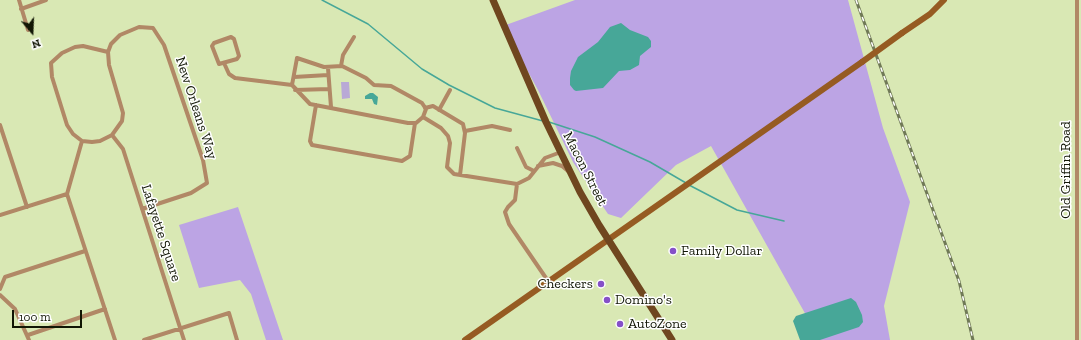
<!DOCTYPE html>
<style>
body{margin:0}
#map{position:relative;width:1081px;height:340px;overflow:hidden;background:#d9e8b4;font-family:"Zilla Slab",serif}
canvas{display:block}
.north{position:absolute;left:12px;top:12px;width:40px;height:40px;-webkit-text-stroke:3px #fff;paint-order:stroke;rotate:161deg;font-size:11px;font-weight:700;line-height:16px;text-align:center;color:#111604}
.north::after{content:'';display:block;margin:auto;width:14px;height:18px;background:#111604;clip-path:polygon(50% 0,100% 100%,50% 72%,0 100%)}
.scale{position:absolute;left:12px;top:310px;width:70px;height:18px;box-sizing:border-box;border:2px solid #111604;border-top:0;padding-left:5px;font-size:12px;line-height:14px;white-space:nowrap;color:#111604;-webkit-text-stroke:3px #fff;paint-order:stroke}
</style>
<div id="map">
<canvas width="1081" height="340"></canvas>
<div class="north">N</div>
<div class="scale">100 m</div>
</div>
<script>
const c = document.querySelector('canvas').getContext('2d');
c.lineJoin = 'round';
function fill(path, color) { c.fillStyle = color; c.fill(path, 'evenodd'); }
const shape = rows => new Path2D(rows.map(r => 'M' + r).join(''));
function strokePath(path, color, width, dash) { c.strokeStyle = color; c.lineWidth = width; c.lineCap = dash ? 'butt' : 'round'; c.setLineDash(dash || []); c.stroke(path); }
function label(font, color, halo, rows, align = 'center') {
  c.font = font + ' "Zilla Slab",serif'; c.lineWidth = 3; c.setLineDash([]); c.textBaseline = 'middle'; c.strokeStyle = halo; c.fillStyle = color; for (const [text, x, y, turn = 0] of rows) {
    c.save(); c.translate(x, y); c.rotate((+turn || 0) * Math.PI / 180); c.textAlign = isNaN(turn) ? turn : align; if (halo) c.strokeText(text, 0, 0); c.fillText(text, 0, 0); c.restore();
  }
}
fill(shape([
 [341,82,349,82,350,98,342,99]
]), '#b9a9d6');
fill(shape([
 [575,0,848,0,883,128,910,202,884,306,890,340,820,340,711,146,676,165,621,218,608,214,573,162,538,90,503,26],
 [238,207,283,340,266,340,251,294,240,280,199,288,179,225]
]), '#bca4e4');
fill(shape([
 [621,23,630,30,648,37,651,41,651,47,640,56,639,65,630,70,619,71,603,88,576,91,574,90,570,85,570,78,571,71,578,57,598,42,610,27],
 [370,93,373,93,378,97,377,105,374,104,372,99,365,99,365,96],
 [851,298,856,302,862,315,863,322,859,327,820,340,800,340,793,321,796,316]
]), '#47a798');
strokePath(shape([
 [322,0,368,24,422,69,449,85,495,108,543,121],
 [549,122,595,137,650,162,686,183],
 [689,185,737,210,784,221]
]), '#47a798', 1.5);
strokePath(shape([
 [19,0,28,30],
 [1077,0,1077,340],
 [21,9,46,0],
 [231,37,234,39,239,56,237,59,219,64,212,46,214,43,231,37],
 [83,46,108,52,109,65,123,113,122,121,112,135,100,141,92,142,82,141,73,134,67,125,52,77,51,63,62,53,75,47,83,46],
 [108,52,111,44,120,35,139,27,153,28,164,45,203,160,207,183,191,193,142,209],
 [297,58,324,67,342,66,366,78,374,85,391,86,422,103,426,109,423,117,416,123,408,123,310,104,292,85,297,58],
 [224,63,229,74,235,78,292,85],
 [341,66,343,55,354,37],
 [328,68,331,107],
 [294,77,328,75],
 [295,90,329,89],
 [316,105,310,141,312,145,402,161,410,156,415,123],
 [425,108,433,106,463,124,465,133,460,175],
 [439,110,450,90],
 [423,117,441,128,448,136,450,143,447,167,454,174,517,184,529,178,545,158,561,152],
 [0,125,27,207],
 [465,131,492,126,510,130],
 [112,135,123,149,184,340],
 [82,141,67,194,115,340],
 [517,148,526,167,534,171],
 [538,166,553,163,562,166,568,171],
 [517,184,515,200,508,207,505,212,509,224,548,281],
 [0,215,67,194],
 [0,289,5,277,85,251],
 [0,295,15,309,29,340],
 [28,335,105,309],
 [144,340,229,313,237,340]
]), '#b18866', 4);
strokePath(shape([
 [902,33,930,14,944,0],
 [465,340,862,62]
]), '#965b22', 6);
strokePath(shape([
 [493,0,546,122,580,192,599,225,672,340]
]), '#6f461f', 7);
const rail = shape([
 [856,0,959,281,973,340]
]);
strokePath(rail, '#707957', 3);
strokePath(rail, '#fff', 1.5, [4.5]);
strokePath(shape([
 [862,62,902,33]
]), '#965b22', 6);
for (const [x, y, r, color] of [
 [673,251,4,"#8550c8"],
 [601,284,4,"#8550c8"],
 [607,300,4,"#8550c8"],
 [620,324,4,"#8550c8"]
]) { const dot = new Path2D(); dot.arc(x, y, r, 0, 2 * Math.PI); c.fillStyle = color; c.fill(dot); strokePath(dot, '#fff', 1.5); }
label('14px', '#111604', '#fff', [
 ["New Orleans Way",196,108,72],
 ["Macon Street",585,169,63],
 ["Old Griffin Road",1066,170,-90],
 ["Lafayette Square",161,233,72]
]);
label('14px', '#111604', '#fff', [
 ["Family Dollar",681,251],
 ["Checkers",593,284,"right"],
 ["Domino's",615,300],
 ["AutoZone",628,324]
], 'left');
</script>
